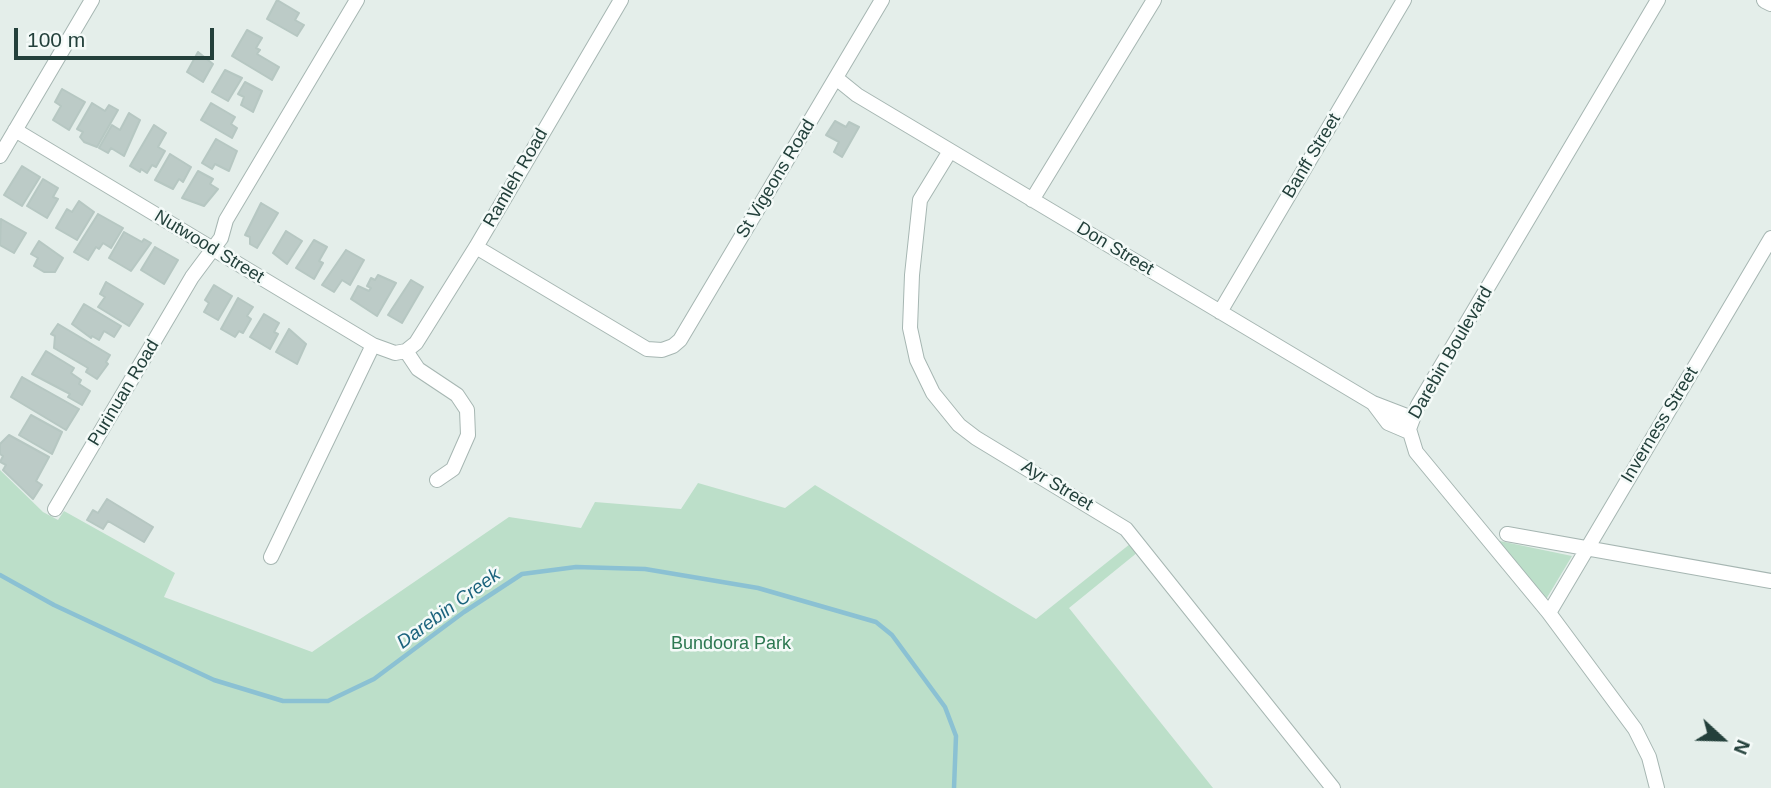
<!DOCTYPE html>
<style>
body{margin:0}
#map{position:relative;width:1771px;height:788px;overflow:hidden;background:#e4eeea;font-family:Arial,sans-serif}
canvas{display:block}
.north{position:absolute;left:1687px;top:704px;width:70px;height:70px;-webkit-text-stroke:5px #f4faf8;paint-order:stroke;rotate:112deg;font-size:19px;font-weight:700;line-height:28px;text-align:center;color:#23403b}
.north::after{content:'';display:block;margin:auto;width:24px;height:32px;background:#23403b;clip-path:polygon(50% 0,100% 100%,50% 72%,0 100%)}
.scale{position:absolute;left:14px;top:28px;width:200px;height:32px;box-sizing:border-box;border:4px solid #23403b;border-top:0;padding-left:9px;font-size:21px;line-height:24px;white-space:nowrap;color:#23403b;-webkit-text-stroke:5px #f4faf8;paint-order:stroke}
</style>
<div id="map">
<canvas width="1771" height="788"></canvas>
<div class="north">N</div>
<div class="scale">100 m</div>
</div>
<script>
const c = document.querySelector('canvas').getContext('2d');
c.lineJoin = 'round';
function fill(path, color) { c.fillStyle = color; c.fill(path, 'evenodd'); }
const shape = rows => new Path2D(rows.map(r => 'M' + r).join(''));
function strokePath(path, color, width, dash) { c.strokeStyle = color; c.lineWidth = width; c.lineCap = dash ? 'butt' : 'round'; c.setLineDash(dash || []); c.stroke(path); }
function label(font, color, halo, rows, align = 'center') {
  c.font = font + ' Arial,sans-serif'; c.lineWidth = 5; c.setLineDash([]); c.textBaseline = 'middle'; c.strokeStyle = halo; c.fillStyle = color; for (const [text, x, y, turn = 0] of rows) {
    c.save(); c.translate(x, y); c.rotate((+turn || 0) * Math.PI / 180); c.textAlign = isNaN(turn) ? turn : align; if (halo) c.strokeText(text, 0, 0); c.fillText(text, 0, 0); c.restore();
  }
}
fill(shape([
 [0,470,43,512,58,520,64,511,175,573,164,597,312,652,509,517,581,528,595,502,681,509,698,483,785,508,815,485,1036,619,1130,544,1138,552,1069,608,1213,788,0,788],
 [1495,540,1572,556,1545,601]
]), '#bcdfc9');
strokePath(shape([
 [0,575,54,605,214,680,283,701,328,701,374,679,464,612,522,574,576,567,645,569,758,588,876,622,892,635,945,707,956,736,954,788]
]), '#8bc1d3', 4.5);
const building = shape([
 [277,0,299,13,295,20,304,25,297,36,267,19,277,0],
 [247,30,262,38,256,48,260,50,257,54,279,67,272,80,232,56,247,30],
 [198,52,213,64,203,82,187,72,198,52],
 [225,70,242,78,228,101,212,92,225,70],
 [245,82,262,91,253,112,241,105,244,97,238,94,245,82],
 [62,89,85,102,69,130,53,120,61,106,55,102,62,89],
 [92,103,105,111,109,105,118,110,97,147,84,142,80,137,83,132,77,129,92,103],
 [211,103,235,117,231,124,237,128,232,138,201,120,211,103],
 [129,113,140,120,124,156,111,148,108,153,99,148,112,125,120,130,129,113],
 [835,121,846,127,849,122,859,127,842,157,834,152,839,142,826,135,835,121],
 [154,125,166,133,158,147,165,151,156,167,152,165,147,173,141,169,140,172,130,166,154,125],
 [216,139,237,151,229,171,215,164,212,169,202,163,216,139],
 [170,154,191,167,183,182,179,179,173,189,155,180,170,154],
 [22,166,40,177,22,206,4,195,22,166],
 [198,171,213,179,210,184,218,189,204,206,182,198,198,171],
 [43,179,58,188,53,197,58,199,47,218,27,206,43,179],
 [79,201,94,212,77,240,56,228,67,209,72,212,79,201],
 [261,203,278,213,257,248,250,244,250,237,245,235,261,203],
 [98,214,123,228,111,248,103,243,99,249,96,247,88,260,74,252,98,214],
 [1,219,26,233,14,253,0,245,1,219],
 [286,231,302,241,287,264,273,253,286,231],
 [124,232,142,242,144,239,151,243,131,271,109,258,124,232],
 [314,240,327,247,319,261,323,263,314,279,296,268,314,240],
 [39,241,63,258,55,272,44,272,34,266,38,258,31,254,39,241],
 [155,247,178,260,164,284,141,270,155,247],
 [346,250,364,260,350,285,342,280,334,292,322,285,346,250],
 [378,275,396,283,377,316,351,299,358,286,369,291,371,288,367,286,371,278,375,280,378,275],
 [411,280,423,287,402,323,388,315,411,280],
 [106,282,143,304,129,326,98,307,105,297,100,294,106,282],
 [214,285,232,296,218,320,204,312,209,303,205,300,214,285],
 [238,298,253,307,247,316,251,319,243,333,239,331,235,337,221,329,238,298],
 [84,304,121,326,114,337,104,331,99,340,92,336,91,338,72,324,84,304],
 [264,314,279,323,274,332,278,334,270,349,250,337,264,314],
 [58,324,110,355,106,362,108,364,97,379,86,372,88,368,54,348,55,336,51,334,58,324],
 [289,329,306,344,297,364,276,352,289,329],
 [46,351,74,368,71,373,81,380,79,384,90,391,82,405,68,397,70,394,32,374,46,351],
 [22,377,79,409,66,430,11,397,22,377],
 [31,415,62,432,52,454,19,435,31,415],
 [9,435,49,457,36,481,42,485,33,499,3,470,6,465,0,462,3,456,0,454,0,444,9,435],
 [107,499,153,527,144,542,108,521,103,529,87,520,93,510,98,513,107,499]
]);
fill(building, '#bccbc7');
strokePath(building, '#b6c7c2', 2);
const minor = shape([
 [836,78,857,95,1373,403,1412,418],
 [15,130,373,345,395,353,406,351],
 [950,151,920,200,912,275,910,328,917,360,933,393,959,425,976,438,1126,529,1333,788],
 [0,156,92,0],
 [1032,200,1154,0],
 [476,247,647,349,662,350,673,346,680,340,882,0],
 [1220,312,1404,0],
 [406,351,416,343,476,247,621,0],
 [406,351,418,369,457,395,467,410,468,435,453,469,437,480],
 [1373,403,1388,423,1409,432],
 [55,509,192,277,221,238,226,220,357,0],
 [1507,534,1771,581],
 [271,557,373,345],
 [1549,613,1771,238],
 [1657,788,1649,757,1635,729,1549,613,1416,452,1409,429,1418,405,1658,0]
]);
const tertiary = shape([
 [1765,0,1771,3]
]);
strokePath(minor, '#a6b6b2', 16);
strokePath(tertiary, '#a6b6b2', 18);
strokePath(minor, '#fff', 14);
strokePath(tertiary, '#fff', 16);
label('18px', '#23403b', '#f4faf8', [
 ["Banff Street",1312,156,-59],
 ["Ramleh Road",516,178,-60],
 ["St Vigeons Road",776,179,-59],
 ["Nutwood Street",209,247,31],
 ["Don Street",1115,249,31],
 ["Darebin Boulevard",1451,353,-60],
 ["Purinuan Road",124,393,-59],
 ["Inverness Street",1660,425,-59],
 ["Ayr Street",1057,486,31]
]);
label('18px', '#2c7851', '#f4faf8', [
 ["Bundoora Park",731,644]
]);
label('italic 19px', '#1b637d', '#f4faf8', [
 ["Darebin Creek",449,609,-36]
]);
</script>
